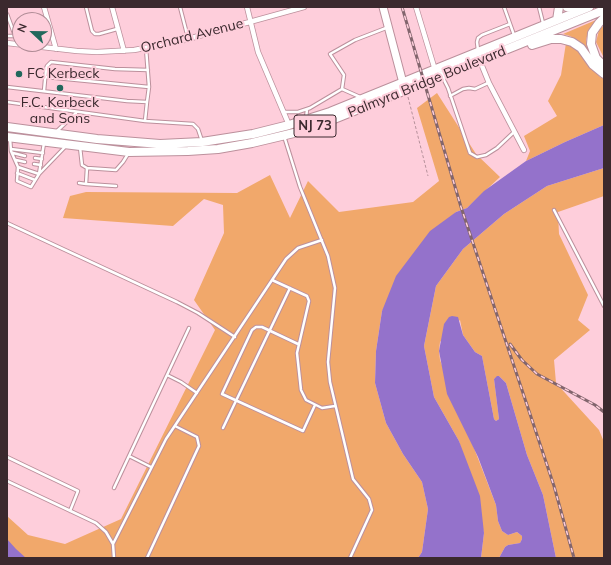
<!DOCTYPE html>
<style>
body{margin:0}
#map{position:relative;width:611px;height:565px;overflow:hidden;background:#fecedb;font-family:Mulish,sans-serif}
canvas{display:block}
.frame{position:absolute;inset:0;border:8px solid #3b292e;pointer-events:none}
.north{position:absolute;left:12px;top:12px;width:40px;height:40px;box-sizing:border-box;background:#fecedb;border:1px solid #b08c96;border-radius:50%;rotate:292deg;font-size:11px;font-weight:700;line-height:16px;text-align:center;color:#3b292e}
.north::after{content:'';display:block;margin:auto;width:14px;height:18px;background:#21685c;clip-path:polygon(50% 0,100% 100%,50% 72%,0 100%)}
</style>
<div id="map">
<canvas width="611" height="565"></canvas>
<div class="frame"></div>
<div class="north">N</div>
</div>
<script>
const c = document.querySelector('canvas').getContext('2d');
c.lineJoin = 'round';
function fill(path, color) { c.fillStyle = color; c.fill(path, 'evenodd'); }
const shape = rows => new Path2D(rows.map(r => 'M' + r).join(''));
function strokePath(path, color, width, dash) { c.strokeStyle = color; c.lineWidth = width; c.lineCap = dash ? 'butt' : 'round'; c.setLineDash(dash || []); c.stroke(path); }
function label(font, color, halo, rows, align = 'center') {
  c.font = font + ' Mulish,sans-serif'; c.lineWidth = 4; c.setLineDash([]); c.textBaseline = 'middle'; c.strokeStyle = halo; c.fillStyle = color; for (const [text, x, y, turn = 0] of rows) {
    c.save(); c.translate(x, y); c.rotate((+turn || 0) * Math.PI / 180); c.textAlign = isNaN(turn) ? turn : align; if (halo) c.strokeText(text, 0, 0); c.fillText(text, 0, 0); c.restore();
  }
}
fill(shape([
 [596,20,589,29,586,40,588,51,580,42,570,36,563,34],
 [604,25,604,58,596,42,599,30],
 [566,43,574,47,583,56,590,67,600,77,604,79,604,125,565,142,526,161,530,151,524,136,557,116,548,101,561,75],
 [437,93,476,154,500,177,467,208,456,212,382,311,376,351,375,383,386,423,403,454,422,482,428,509,422,552,418,558,7,558,7,516,28,535,65,544,121,519,215,330,194,300,224,233,223,205,204,199,173,226,63,218,70,196,86,192,237,193,270,175,290,218,308,181,339,212,413,202,439,181,417,108],
 [604,168,604,196,558,212,559,234,588,295,578,320,590,330,554,360,556,383,599,430,604,442,604,557,556,558,543,495,527,455,506,383,499,376,494,379,499,419,496,421,494,419,482,356,475,352,463,335,460,320,440,342,439,351,440,360,496,505,498,521,502,531,508,535,517,532,522,536,522,539,520,543,508,545,505,547,499,558,481,558,484,533,459,441,434,397,424,346,436,286,463,249,504,214,547,186]
]), '#f1a86b');
fill(shape([
 [604,125,604,168,547,186,504,214,463,249,436,286,424,346,434,397,459,441,480,496,484,533,481,558,418,558,422,552,428,509,422,482,403,454,386,423,375,383,376,351,382,311,396,276,430,231,456,212,467,208,484,191,526,161,565,142],
 [452,316,458,317,463,335,475,352,482,356,494,419,496,421,499,419,494,379,497,376,499,376,506,383,527,455,543,495,556,558,499,558,505,547,508,545,520,543,522,539,522,536,517,532,508,535,502,531,498,521,496,505,478,457,447,394,439,351,444,324,449,317],
 [7,539,16,549,26,558,7,558]
]), '#9472cb');
const service = shape([
 [86,7,92,31,95,34,99,34,117,29],
 [180,7,188,38],
 [504,7,514,35],
 [539,7,543,23],
 [7,14,18,44],
 [7,36,15,36],
 [478,50,477,42,478,38,482,35,510,24],
 [46,77,149,87],
 [443,78,448,88,470,153,477,157,486,155,497,148,514,132],
 [7,87,127,101,147,102,149,87,146,48],
 [342,89,360,97],
 [44,91,46,69,47,66,51,62,115,69,148,70],
 [450,96,463,89,469,88,475,89,488,83],
 [7,102,145,121,193,124,198,129,202,141],
 [284,112,298,112,310,108,342,89,344,75,330,54,355,40,386,28],
 [306,119,307,109],
 [145,121,147,102],
 [56,132,76,113],
 [284,136,300,187,328,256,335,288,328,362,330,382,353,479,369,499,372,510,350,558],
 [10,138,11,151,18,167,17,181,31,187,39,174,65,147],
 [80,147,82,165,87,168,116,170,123,162,128,154],
 [11,149,43,153],
 [13,153,25,156],
 [35,158,42,159],
 [16,160,25,162],
 [34,164,41,165],
 [18,167,39,174,44,143],
 [87,168,86,184,116,186],
 [17,173,35,180],
 [79,183,86,184],
 [554,210,604,306],
 [7,223,177,302,198,313,235,337],
 [272,280,307,296,309,301,297,353,301,390,306,400,322,408,335,406],
 [298,344,262,327,256,327,252,330,222,394,303,431,315,405],
 [167,375,181,382,197,393],
 [223,428,290,288],
 [129,456,151,467],
 [7,457,78,491,70,511],
 [7,481,96,523,106,532,113,544,114,558],
 [114,488,189,328],
 [113,544,166,439,286,259,298,248,322,240],
 [147,558,199,446,197,437,175,426]
]);
const minor = shape([
 [44,7,56,49],
 [112,7,124,51],
 [247,7,258,52,289,125],
 [416,7,435,70],
 [7,43,77,51,97,52,134,50,177,42,304,7],
 [480,61,489,83,524,150]
]);
const primary = shape([
 [383,7,403,83]
]);
const trunk = shape([
 [567,7,582,8],
 [604,18,599,23,592,33,591,44,596,58,604,66],
 [557,20,559,7],
 [532,45,551,39,561,39,572,42,581,48,593,65,604,74],
 [7,127,97,139,160,144,202,142,253,134,289,125,330,112,589,7],
 [7,137,129,152,188,151,218,149,252,143,294,133,329,121,604,10]
]);
strokePath(service, '#bc909c', 4.5);
strokePath(minor, '#bc909c', 6);
strokePath(primary, '#bc909c', 9);
strokePath(trunk, '#bc909c', 10);
strokePath(shape([
 [408,97,428,176]
]), '#b6919b', 1, [3, 2]);
strokePath(service, '#fff', 2.5);
strokePath(minor, '#fff', 4.5);
strokePath(primary, '#fff', 7);
strokePath(trunk, '#fff', 8);
const rail = shape([
 [402,7,461,207,554,486,574,558],
 [510,344,522,360,537,374,595,405,604,412]
]);
strokePath(rail, '#82656d', 3);
strokePath(rail, '#fecedb', 1.5, [4.5]);
for (const [x, y, r, color] of [
 [19,74,4,"#21685c"],
 [60,88,4,"#21685c"]
]) { const dot = new Path2D(); dot.arc(x, y, r, 0, 2 * Math.PI); c.fillStyle = color; c.fill(dot); strokePath(dot, '#fecedb', 1.5); }
for (const [x, y, w] of [
 [315,126,42]
]) { const box = new Path2D(); box.roundRect(x - w / 2, y - 11, w, 22, 3); c.fillStyle = '#fecedb'; c.fill(box); strokePath(box, '#3b292e', 1); }
label('bold 13px', '#3b292e', null, [
 ["NJ 73",315,126]
]);
label('14px', '#3b292e', '#fecedb', [
 ["Orchard Avenue",192,36,-14],
 ["Palmyra Bridge Boulevard",427,82,-22]
]);
label('14px', '#3b292e', '#fecedb', [
 ["FC Kerbeck",27,74],
 ["F.C. Kerbeck",60,103,"center"],
 ["and Sons",60,119,"center"]
], 'left');
</script>
